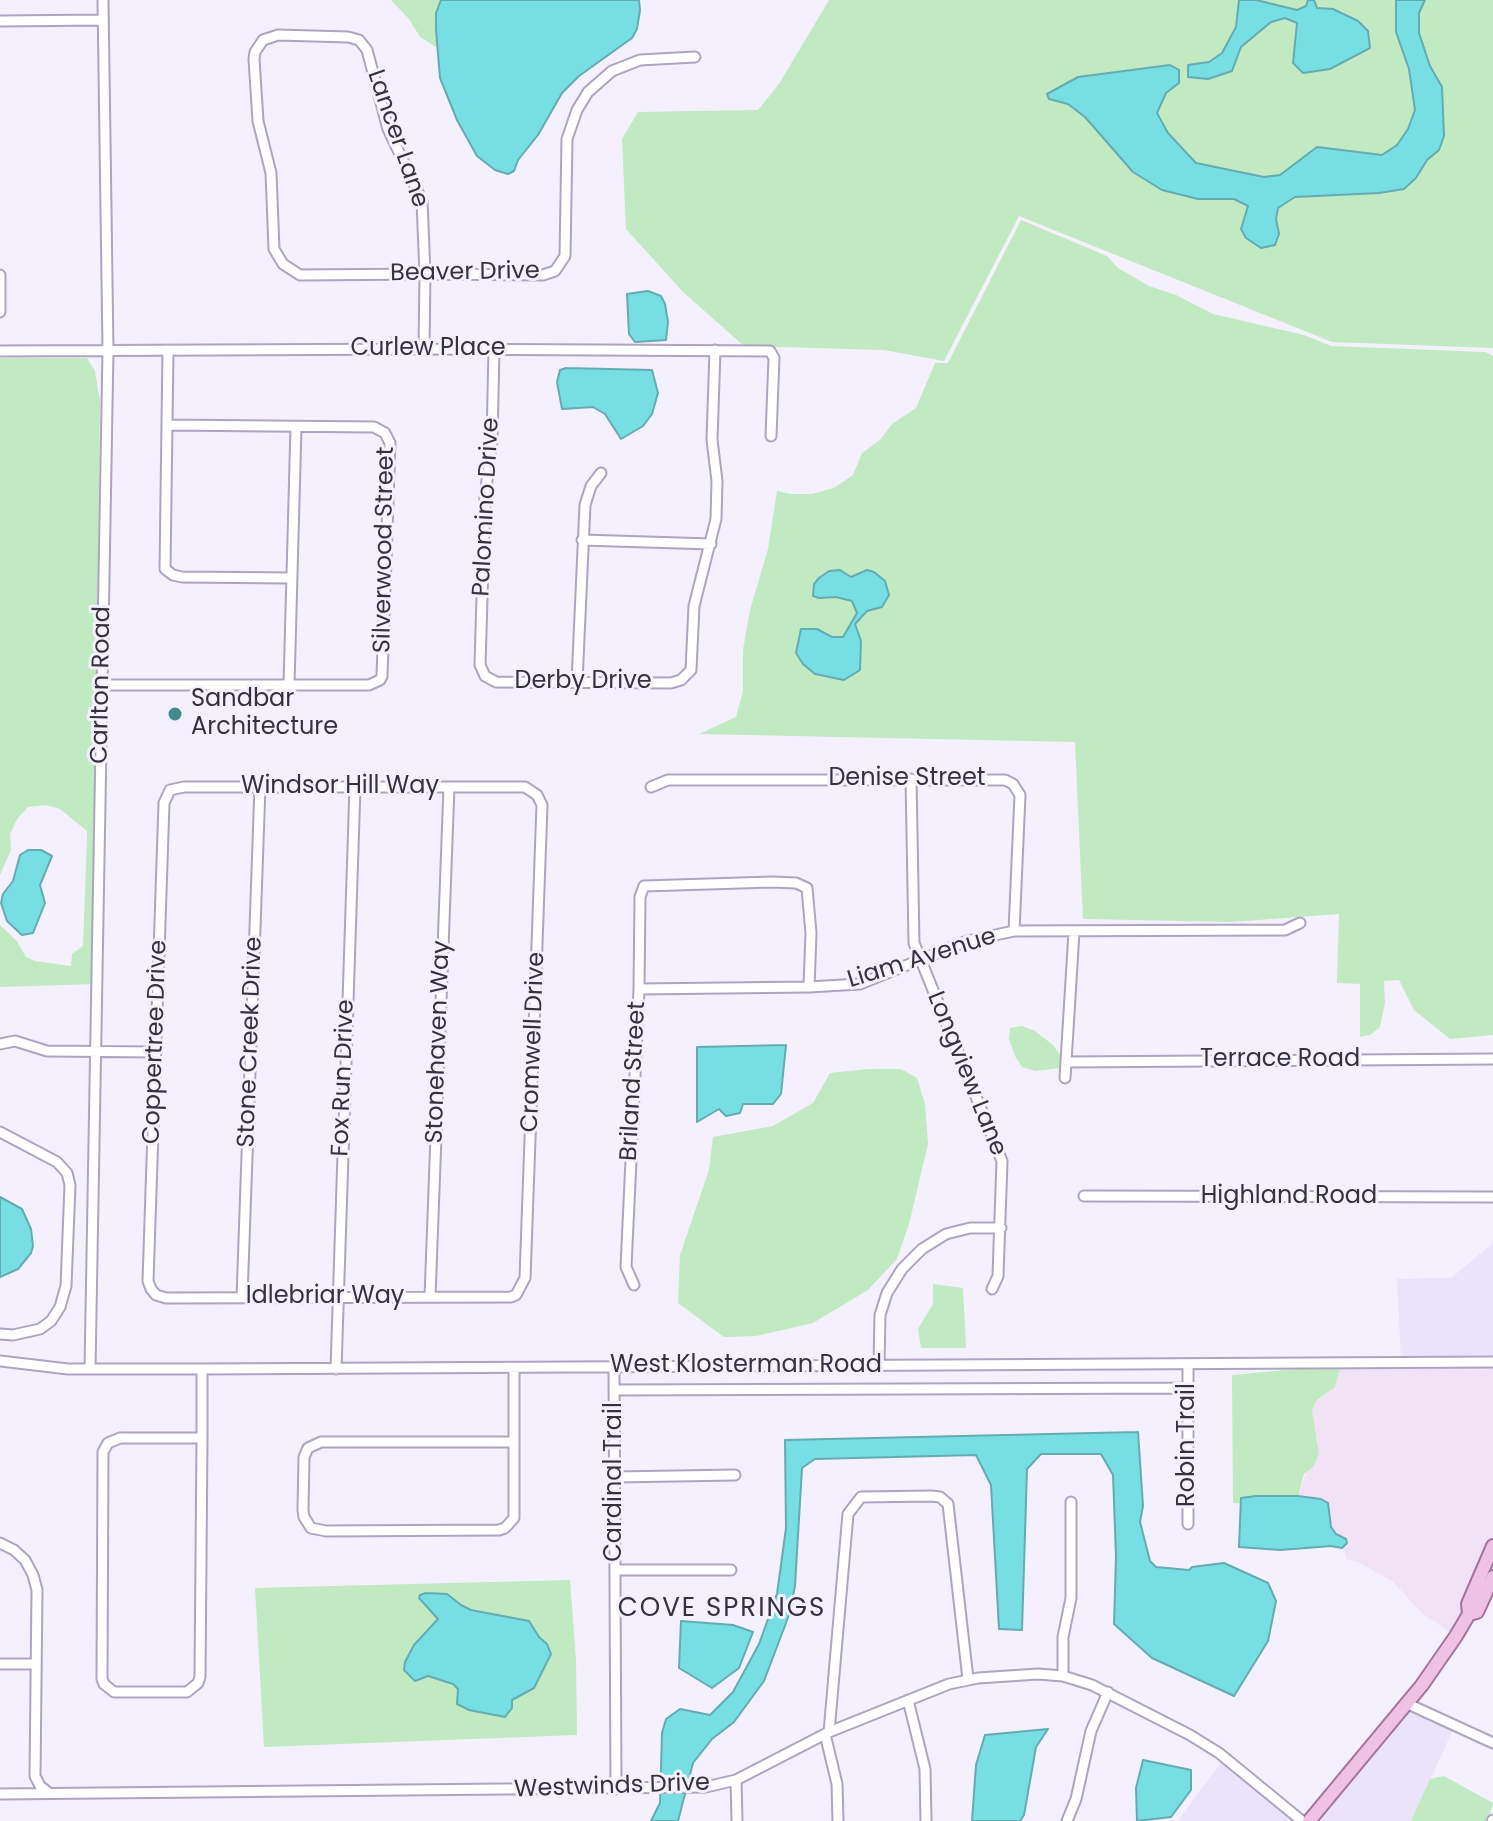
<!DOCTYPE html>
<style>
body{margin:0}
canvas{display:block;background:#f4f0fd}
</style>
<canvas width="1493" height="1821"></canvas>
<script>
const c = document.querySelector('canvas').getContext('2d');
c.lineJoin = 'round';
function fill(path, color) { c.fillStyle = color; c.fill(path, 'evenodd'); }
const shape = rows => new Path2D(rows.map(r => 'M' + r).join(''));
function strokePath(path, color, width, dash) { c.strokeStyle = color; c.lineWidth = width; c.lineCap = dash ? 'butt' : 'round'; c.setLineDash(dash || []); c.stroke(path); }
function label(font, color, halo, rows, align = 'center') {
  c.font = font + ' Poppins,sans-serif'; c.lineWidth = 6; c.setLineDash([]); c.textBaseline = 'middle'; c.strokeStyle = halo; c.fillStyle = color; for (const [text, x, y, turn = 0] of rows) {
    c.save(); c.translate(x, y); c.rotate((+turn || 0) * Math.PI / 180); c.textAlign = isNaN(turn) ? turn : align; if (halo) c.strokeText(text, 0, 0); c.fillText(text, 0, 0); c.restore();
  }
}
fill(shape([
 [1493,1243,1493,1357,1401,1359,1397,1279,1451,1278],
 [1408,1710,1453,1730,1411,1821,1315,1821],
 [1222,1761,1226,1765,1294,1821,1178,1821]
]), '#ebe3fa');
fill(shape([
 [1493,1367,1493,1552,1452,1633,1423,1614,1393,1582,1358,1562,1346,1559,1343,1547,1347,1543,1331,1527,1321,1499,1298,1496,1318,1440,1312,1424,1312,1410,1317,1401,1335,1387,1340,1369]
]), '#f2e2f5');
fill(shape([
 [391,0,441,0,436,13,436,47,420,37,409,19],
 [829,0,1493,0,1493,348,1332,342,1019,216,944,361,884,350,744,346,683,292,626,229,622,139,638,112,758,110,779,84],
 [1021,220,1107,256,1118,268,1149,286,1176,295,1213,314,1304,335,1331,346,1485,352,1493,356,1493,1035,1450,1039,1414,1010,1399,980,1384,981,1385,1003,1380,1027,1370,1035,1360,1037,1360,984,1337,983,1339,914,1231,922,1083,919,1075,742,699,734,736,717,743,691,743,650,750,610,768,549,777,491,791,494,812,494,834,488,853,475,862,453,880,440,892,424,916,408,935,363,948,363],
 [840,570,852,577,860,572,867,611,854,625,861,641,860,670,844,680,799,642,801,630,817,629,832,637,843,637,858,613,853,602,836,597,819,598,819,578,829,571],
 [0,358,87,358,95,371,100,401,93,984,0,987,0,925,16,940,26,957,35,961,71,966,72,954,83,946,87,838,87,831,60,809,46,805,28,807,17,819,10,834,11,850,0,875],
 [1022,1026,1035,1031,1053,1045,1062,1057,1061,1068,1035,1071,1022,1067,1015,1056,1009,1039,1010,1028],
 [868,1069,901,1069,917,1078,925,1104,928,1144,909,1224,897,1259,868,1290,813,1323,756,1336,724,1337,678,1303,680,1255,709,1170,713,1137,773,1126,813,1103,830,1073],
 [933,1284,963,1288,966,1348,921,1348,918,1329,933,1304],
 [1296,1369,1340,1369,1335,1387,1317,1400,1312,1410,1319,1454,1313,1467,1304,1474,1298,1496,1256,1496,1241,1498,1242,1504,1233,1503,1232,1375],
 [570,1580,576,1660,577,1735,264,1747,255,1588],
 [440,1593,471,1610,486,1615,517,1618,536,1630,539,1637,545,1642,532,1690,512,1700,511,1703,492,1715,469,1710,457,1704,458,1688,453,1684,427,1676,405,1662,414,1645,439,1618,419,1598],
 [1444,1776,1493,1803,1488,1821,1411,1821,1430,1779]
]), '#c1eac2');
const water = shape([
 [441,0,639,0,640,10,637,29,632,38,579,76,562,93,538,135,518,160,514,171,508,174,495,170,477,156,457,120,440,78,436,30,436,13,441,0],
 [1239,0,1256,0,1297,10,1306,6,1308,0,1314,0,1317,8,1333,9,1358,21,1368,31,1370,48,1330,69,1303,73,1293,63,1297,23,1285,18,1271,22,1241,47,1232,71,1208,79,1188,77,1188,65,1209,62,1222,53,1236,27,1239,0],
 [1396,0,1425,0,1419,13,1419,33,1430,66,1442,87,1444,136,1439,150,1427,160,1416,178,1404,189,1379,193,1295,197,1278,208,1276,219,1279,234,1275,245,1261,248,1246,238,1241,229,1248,206,1234,199,1198,199,1162,190,1133,172,1085,117,1068,104,1049,99,1047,94,1078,77,1170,65,1179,70,1179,83,1166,93,1157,113,1168,133,1196,163,1264,177,1280,175,1317,147,1382,155,1397,145,1408,129,1415,110,1409,69,1396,32,1396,0],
 [648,291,661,296,665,304,668,322,666,340,635,342,629,334,627,294,648,291],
 [566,368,652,370,658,393,652,414,643,426,621,439,605,414,593,407,562,409,557,382,560,370,566,368],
 [840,570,851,577,867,570,874,572,885,581,889,595,882,607,867,611,855,624,861,641,860,670,844,680,815,674,803,664,796,653,801,629,817,629,832,637,843,637,857,613,852,601,836,597,819,598,813,596,814,584,819,578,829,571,840,570],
 [28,850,41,850,52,856,40,885,45,903,33,933,22,935,7,921,1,903,3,894,13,881,20,855,28,850],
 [786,1045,781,1094,773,1104,743,1104,740,1113,726,1116,719,1109,697,1122,697,1047,786,1045],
 [0,1197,22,1209,31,1229,33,1246,31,1253,18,1269,0,1277,0,1197],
 [1138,1432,1143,1506,1140,1522,1150,1561,1156,1567,1189,1570,1192,1567,1224,1563,1268,1583,1276,1601,1268,1641,1234,1696,1152,1658,1114,1624,1116,1556,1113,1475,1101,1454,1041,1454,1027,1469,1022,1630,999,1629,991,1485,976,1455,815,1459,802,1468,795,1586,789,1615,764,1681,734,1722,712,1739,693,1763,678,1821,651,1821,660,1803,662,1733,666,1719,680,1709,710,1715,733,1692,759,1644,777,1594,786,1528,785,1440,1138,1432],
 [1256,1496,1298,1496,1321,1499,1328,1503,1331,1527,1336,1534,1346,1539,1347,1543,1342,1548,1331,1546,1280,1550,1239,1547,1241,1498,1256,1496],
 [426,1593,447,1594,461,1605,471,1610,529,1621,539,1637,547,1644,551,1654,534,1688,512,1700,512,1708,505,1717,469,1710,457,1704,458,1689,453,1684,428,1676,415,1681,404,1670,405,1662,414,1645,438,1619,419,1598,420,1595,426,1593],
 [681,1621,733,1625,753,1632,739,1668,712,1688,679,1668,681,1621],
 [1048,1729,1036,1747,1024,1815,1020,1821,972,1821,976,1765,985,1735,1048,1729],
 [1143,1760,1191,1770,1191,1790,1171,1817,1137,1821,1136,1788,1143,1760]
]);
fill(water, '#77dfe4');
strokePath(water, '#64abb2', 2);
const minor = shape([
 [0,21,103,20],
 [0,275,0,312],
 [424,349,425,274,422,201,388,129,367,50,359,40,348,37,278,35,263,40,255,52,254,59,258,121,271,173,274,249,283,264,300,275,425,274,543,275,555,271,565,256,567,139,577,110,588,92,612,71,640,60,695,57],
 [494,349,492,441,485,496,480,665,485,676,496,682,671,683,681,680,691,670,694,606,716,519,717,481,712,440,715,350],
 [168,350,165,569,173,575,182,577,291,578],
 [0,351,424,349,770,351,774,358,771,436],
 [582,540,711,544],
 [577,682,585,505,591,486,601,473],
 [102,685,369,685,380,680,382,676,390,443,385,433,374,427,167,425],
 [289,685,296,427],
 [911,779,914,943,1002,1161,998,1276,992,1289],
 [184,787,525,787,537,795,542,805,525,1278,516,1295,511,1297,166,1298,156,1295,151,1289,148,1281,164,803,170,790,184,787],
 [651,787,668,780,1005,780,1013,784,1020,795,1014,931],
 [639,989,809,987,860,984,967,941,1014,931,1285,930,1300,923],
 [0,1044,15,1041,47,1051,156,1052],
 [1066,1062,1493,1059],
 [1065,1078,1074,932],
 [0,1132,57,1162,67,1173,70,1185,66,1286,60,1307,51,1321,40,1329,13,1335,0,1334],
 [1084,1196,1493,1197],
 [634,1285,626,1267,639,989,640,897,644,886,772,882,796,883,807,888,811,933,809,987],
 [430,1297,449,787],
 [242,1298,260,786],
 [0,1361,68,1369,202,1369,1493,1362],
 [879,1365,880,1315,887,1293,902,1269,922,1249,946,1234,970,1228,1001,1228],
 [614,1367,616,1789],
 [514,1368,514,1442],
 [90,1369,108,350,103,0],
 [336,1369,355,787],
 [615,1390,1188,1388],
 [120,1438,202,1438,200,1677,198,1683,187,1692,114,1692,104,1684,102,1679,103,1452,108,1443,120,1438],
 [202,1438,202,1369],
 [321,1442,514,1442,514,1518,505,1528,499,1530,326,1531,311,1528,304,1517,303,1510,304,1457,308,1448,321,1442],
 [615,1477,735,1475],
 [1188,1524,1188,1365],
 [0,1543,14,1550,25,1560,33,1575,37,1590,35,1776,40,1786,49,1793],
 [616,1570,731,1570],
 [0,1664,36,1664],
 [1063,1676,1063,1637,1071,1598,1071,1502],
 [908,1700,925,1769,926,1821],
 [1406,1703,1493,1743],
 [829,1732,848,1514,861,1497,931,1496,940,1497,948,1504,968,1679],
 [825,1734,837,1784,838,1821],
 [736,1780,737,1821],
 [0,1794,706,1787,736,1780,829,1732,949,1684,978,1678,1038,1674,1063,1676,1092,1685,1190,1735,1219,1753,1302,1821],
 [1067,1821,1076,1799,1091,1731,1108,1692],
 [1492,1821,1493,1820]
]);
const major = shape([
 [1469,1614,1477,1612,1493,1577],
 [1309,1821,1422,1685,1456,1636,1469,1614,1468,1604,1493,1546]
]);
strokePath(minor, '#afa3c2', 13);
strokePath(major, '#a6739f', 16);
strokePath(minor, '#fff', 9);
strokePath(major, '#eec1e5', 12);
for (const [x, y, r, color] of [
 [175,714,8,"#438b8a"]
]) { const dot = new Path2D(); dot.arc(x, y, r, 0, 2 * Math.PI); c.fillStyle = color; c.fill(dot); strokePath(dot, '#f4f0fd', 3); }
label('24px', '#36313e', '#f4f0fd', [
 ["Lancer Lane",397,139,71],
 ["Beaver Drive",465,273,-1],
 ["Curlew Place",428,349],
 ["Palomino Drive",487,507,-87],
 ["Silverwood Street",385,550,-89],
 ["Derby Drive",583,682],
 ["Carlton Road",102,685,-89],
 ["Denise Street",907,779],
 ["Windsor Hill Way",340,787],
 ["Liam Avenue",922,959,-17],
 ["Coppertree Drive",156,1042,-88],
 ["Stone Creek Drive",251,1042,-88],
 ["Stonehaven Way",439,1042,-88],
 ["Cromwell Drive",534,1042,-88],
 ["Terrace Road",1280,1060],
 ["Longview Lane",966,1074,68],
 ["Fox Run Drive",344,1078,-88],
 ["Briland Street",634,1081,-87],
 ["Highland Road",1289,1197],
 ["Idlebriar Way",325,1297],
 ["West Klosterman Road",746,1366],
 ["Robin Trail",1188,1445,-90],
 ["Cardinal Trail",615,1482,-90],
 ["Westwinds Drive",612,1787,-2]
]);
label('24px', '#36313e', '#f4f0fd', [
 ["Sandbar",191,700],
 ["Architecture",191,728]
], 'left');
c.letterSpacing = '2px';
label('26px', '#36313e', '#f4f0fd', [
 ["COVE SPRINGS",722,1609]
]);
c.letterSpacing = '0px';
</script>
